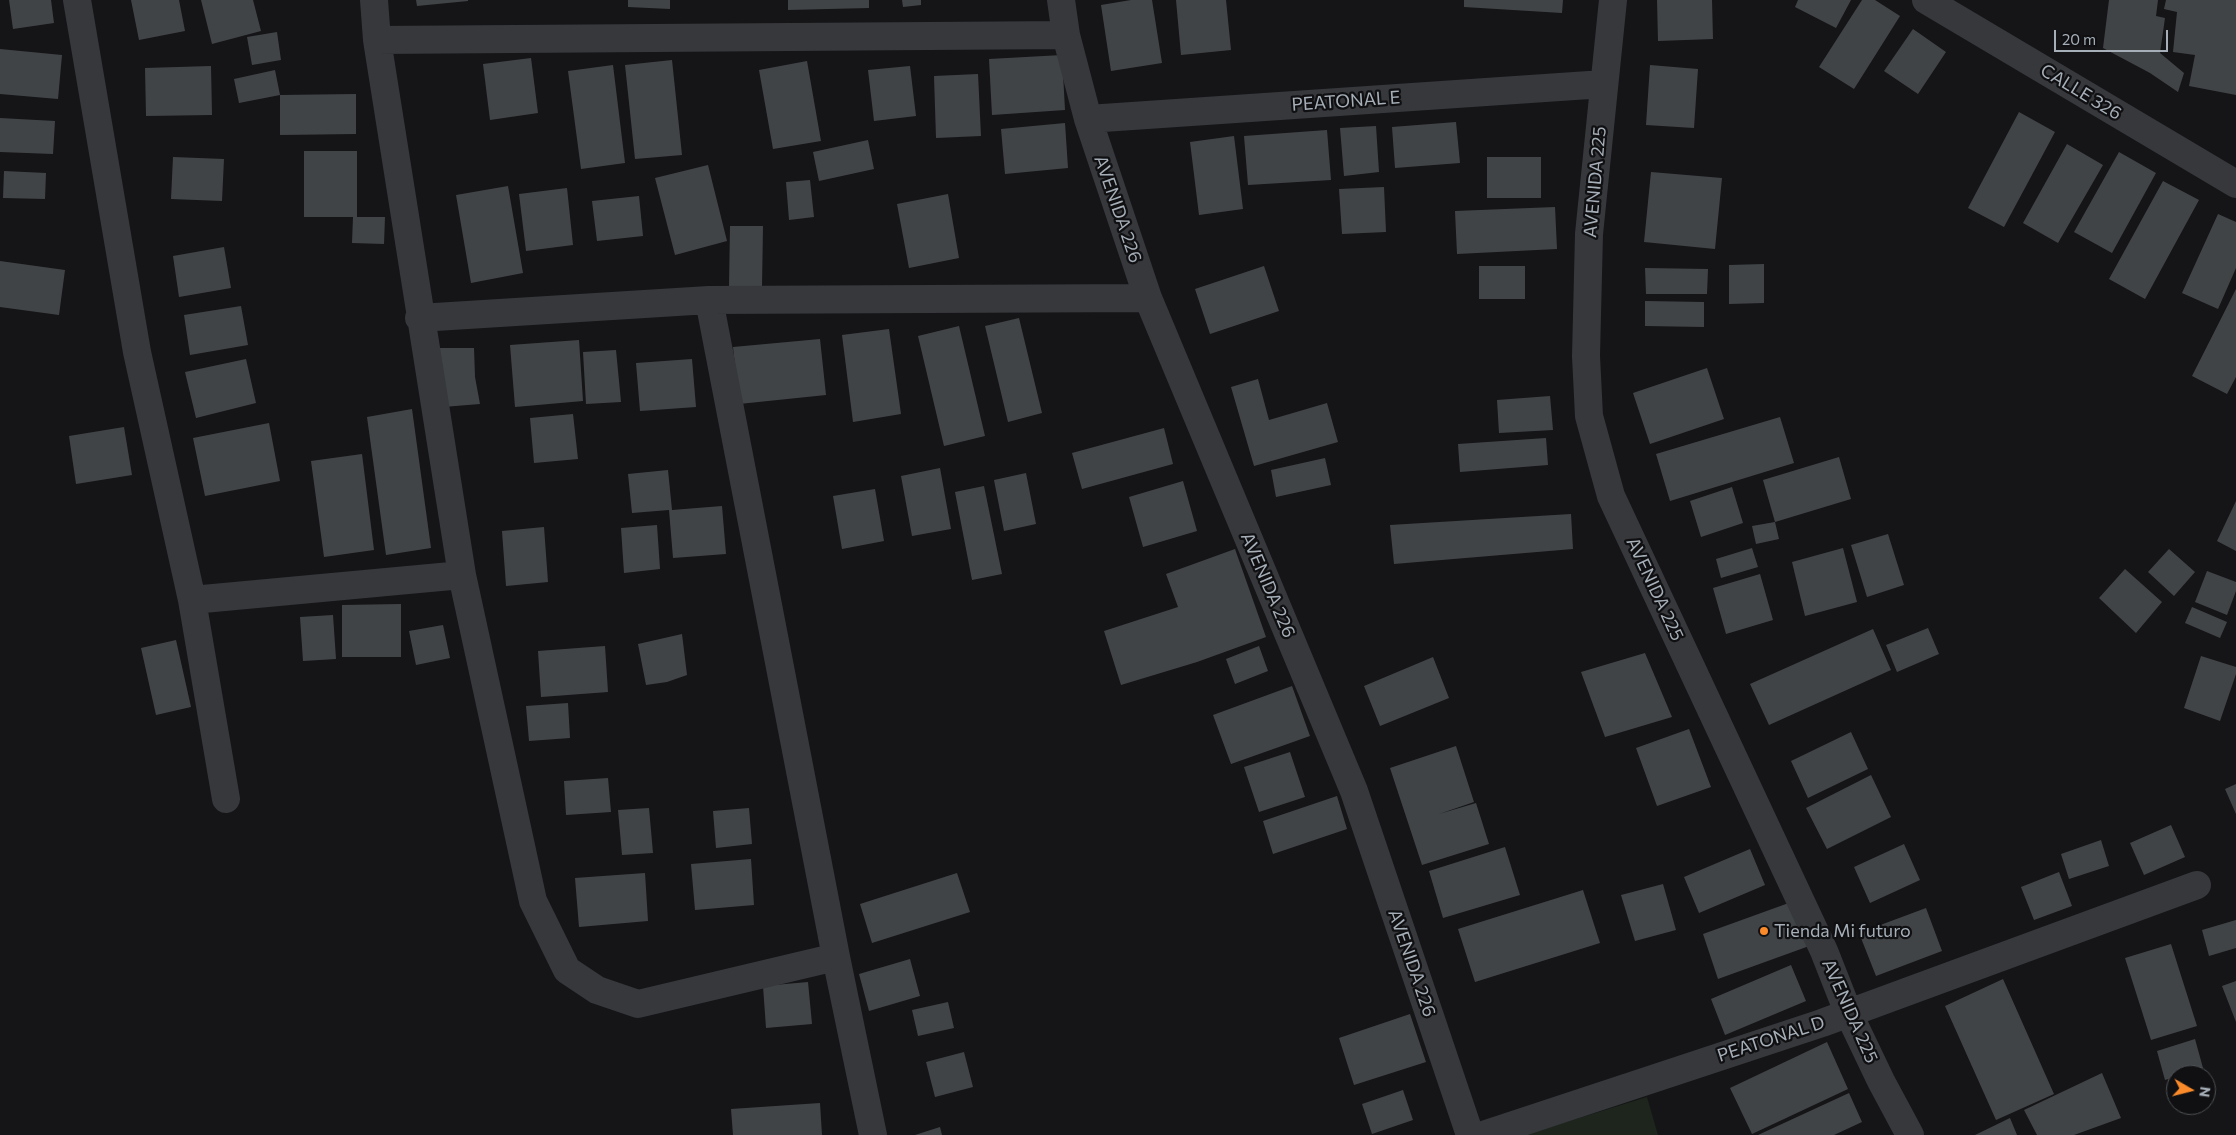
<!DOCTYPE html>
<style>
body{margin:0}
#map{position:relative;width:2236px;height:1135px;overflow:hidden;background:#151517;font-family:Commissioner,sans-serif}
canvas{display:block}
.north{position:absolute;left:2166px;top:1065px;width:50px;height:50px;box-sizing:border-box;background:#101012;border:1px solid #4c5054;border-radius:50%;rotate:98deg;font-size:14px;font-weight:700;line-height:20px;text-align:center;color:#a6afb8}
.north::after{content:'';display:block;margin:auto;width:18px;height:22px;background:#fa8a2a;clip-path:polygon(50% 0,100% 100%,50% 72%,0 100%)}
.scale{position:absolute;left:2054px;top:30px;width:114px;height:22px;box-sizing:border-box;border:2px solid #a6afb8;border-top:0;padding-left:6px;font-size:15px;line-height:18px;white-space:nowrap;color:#a6afb8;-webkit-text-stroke:4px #101012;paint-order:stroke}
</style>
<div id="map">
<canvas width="2236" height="1135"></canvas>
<div class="north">N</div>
<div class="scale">20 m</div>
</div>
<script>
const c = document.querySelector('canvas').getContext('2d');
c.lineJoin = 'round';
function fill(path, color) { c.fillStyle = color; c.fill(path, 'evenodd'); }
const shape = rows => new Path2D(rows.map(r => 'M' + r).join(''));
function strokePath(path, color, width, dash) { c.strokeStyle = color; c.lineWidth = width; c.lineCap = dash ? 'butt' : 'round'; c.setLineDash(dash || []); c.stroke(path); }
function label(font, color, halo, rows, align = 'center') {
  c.font = font + ' Commissioner,sans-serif'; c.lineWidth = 4.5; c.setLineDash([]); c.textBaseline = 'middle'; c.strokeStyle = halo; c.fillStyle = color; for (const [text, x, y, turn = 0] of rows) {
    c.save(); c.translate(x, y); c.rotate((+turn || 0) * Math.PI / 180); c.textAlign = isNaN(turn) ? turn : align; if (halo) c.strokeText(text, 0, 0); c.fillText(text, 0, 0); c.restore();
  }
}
fill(shape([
 [1647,1097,1658,1135,1524,1135]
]), '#1d251d');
fill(shape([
 [9,0,51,0,54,23,13,29],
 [131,0,179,0,185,31,139,40],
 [201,0,253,0,261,31,212,44],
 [416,0,468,0,468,1,417,6],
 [628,0,670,0,670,9,628,7],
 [788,0,869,0,869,8,788,10],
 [902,0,921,0,921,5,903,7],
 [1131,0,1152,0,1162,63,1111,71,1101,5],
 [1176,0,1226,0,1231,50,1181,55],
 [1464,0,1563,0,1562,13,1464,7],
 [1657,0,1712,0,1713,39,1658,41],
 [1798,0,1851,0,1836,28,1795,7],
 [1862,0,1875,0,1900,16,1854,89,1819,67],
 [2109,0,2158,0,2156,16,2165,18,2160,53,2184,73,2178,92,2150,73,2103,48],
 [2166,0,2236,0,2236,95,2189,86,2195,55,2173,52,2177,12,2164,9],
 [1913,29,1946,52,1918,94,1884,71],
 [277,32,281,60,252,65,247,37],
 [0,49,62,55,58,99,0,94],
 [1062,55,1065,110,992,115,989,59],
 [531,58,538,113,490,120,483,64],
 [672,60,682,155,635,159,625,65],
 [807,61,821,141,773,149,759,70],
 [613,65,625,163,581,169,568,71],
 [1650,65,1698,69,1694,128,1646,125],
 [211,66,212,115,146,116,145,68],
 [910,66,916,116,874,121,868,70],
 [275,70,280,95,356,94,356,134,280,135,280,95,239,103,234,79],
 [978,74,981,136,936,138,934,76],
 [2019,112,2055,132,2004,227,1968,208],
 [0,118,55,121,53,154,0,152],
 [1456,122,1460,163,1395,168,1392,127],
 [1065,123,1068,168,1005,174,1001,129],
 [1376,126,1379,172,1344,176,1340,128],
 [1327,130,1331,180,1248,185,1244,136],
 [1234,136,1243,209,1199,215,1190,142],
 [868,140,874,169,819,181,813,152],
 [2067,144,2103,165,2058,243,2023,223],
 [304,151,357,151,357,217,385,217,384,244,352,243,353,217,304,217],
 [2119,152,2156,173,2112,253,2074,232],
 [173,157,224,159,222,201,171,199],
 [1487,157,1541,157,1541,198,1487,198],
 [708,165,727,241,675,255,655,178],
 [4,171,46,173,45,199,3,198],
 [1651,172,1722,178,1715,249,1644,242],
 [810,180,814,217,789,220,786,182],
 [2163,181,2199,200,2145,299,2109,279],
 [508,186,523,273,471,283,456,195],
 [1384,187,1386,232,1342,234,1339,189],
 [567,188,573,245,526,251,519,194],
 [948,194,959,258,909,268,897,204],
 [639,196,643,236,597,241,592,201],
 [1555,207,1557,249,1457,254,1455,211],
 [2218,214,2236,222,2236,268,2218,309,2182,293],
 [730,226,763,226,762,287,729,286],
 [224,247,231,288,179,297,173,256],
 [0,261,65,270,59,315,0,307],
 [1764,264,1764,303,1729,304,1729,265],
 [1264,266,1279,311,1210,334,1195,289],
 [1479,266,1525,266,1525,299,1479,299],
 [1645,268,1708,269,1707,294,1646,294],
 [2236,289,2236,377,2227,394,2192,376],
 [1645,301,1704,302,1704,327,1645,326],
 [241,306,248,345,190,355,184,315],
 [1019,318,1042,413,1008,422,985,326],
 [959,326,985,436,944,446,918,336],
 [889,329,901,414,853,422,842,335],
 [820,339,826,395,739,404,733,347],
 [579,340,583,401,515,407,510,345],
 [440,348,474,348,475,377,480,404,443,407,439,385],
 [616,350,621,402,586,404,583,352],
 [246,359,256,403,196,418,185,372],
 [692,359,696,407,640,411,636,363],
 [1707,368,1724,419,1650,444,1633,393],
 [1258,379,1269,420,1327,403,1338,442,1254,466,1231,387],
 [1550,396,1553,430,1499,433,1497,400],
 [412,409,431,548,386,555,367,417],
 [573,414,578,459,534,463,530,418],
 [1780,417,1794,463,1670,501,1656,454],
 [269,423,280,481,205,496,193,438],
 [124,427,132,475,76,484,69,436],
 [1164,428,1173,464,1082,489,1072,453],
 [1546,438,1548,465,1460,472,1458,444],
 [362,454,374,550,324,557,311,461],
 [1839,457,1851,499,1775,522,1763,480],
 [1325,458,1331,485,1276,497,1271,470],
 [940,468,951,529,912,536,901,476],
 [668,470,672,510,722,506,726,554,673,558,669,510,632,513,628,474],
 [1026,473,1036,524,1004,531,994,480],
 [1183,481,1197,531,1143,547,1129,497],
 [984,486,1002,574,972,580,955,492],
 [1732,487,1743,523,1701,537,1690,501],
 [875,489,884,541,842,549,833,496],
 [2236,501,2236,551,2217,541],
 [1571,514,1573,549,1394,564,1390,525],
 [1775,522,1779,539,1756,544,1752,526],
 [657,525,660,569,624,573,621,528],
 [544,527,548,582,506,586,502,531],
 [1888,534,1904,585,1867,597,1851,545],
 [1752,548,1758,567,1721,578,1716,559],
 [1843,548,1857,602,1805,616,1792,562],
 [1235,549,1266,637,1197,662,1121,685,1104,631,1178,607,1166,574],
 [2169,549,2195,572,2174,596,2148,572],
 [2125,569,2162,602,2136,633,2099,598],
 [2207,571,2236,582,2236,591,2227,615,2195,602],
 [1760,574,1773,620,1726,634,1713,588],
 [401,604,401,657,342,657,342,605],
 [2192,607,2227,622,2220,638,2185,623],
 [333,615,336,659,303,661,300,617],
 [443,625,450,658,416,665,409,631],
 [1928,628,1939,654,1897,672,1886,645],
 [1873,629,1891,670,1769,725,1750,684],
 [682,634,687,675,667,682,646,685,638,644],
 [176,640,191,707,156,715,141,648],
 [605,646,608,692,541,697,538,651],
 [1259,646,1268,671,1235,684,1226,659],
 [1645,653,1672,717,1605,737,1581,672],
 [2201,656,2236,667,2236,674,2220,721,2184,708],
 [1433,657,1449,698,1380,726,1364,686],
 [1292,686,1310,736,1231,764,1213,715],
 [568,703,570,738,529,741,526,706],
 [1689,729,1711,787,1657,806,1636,748],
 [1851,732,1868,769,1808,798,1791,761],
 [1456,746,1474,802,1439,814,1476,803,1489,844,1422,865,1390,768],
 [1290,752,1305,797,1259,812,1244,767],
 [1871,775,1891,817,1827,849,1806,808],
 [608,778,611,812,566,815,564,781],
 [2236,784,2236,814,2225,789],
 [1337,796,1347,829,1273,854,1263,821],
 [649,808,653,853,622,855,618,810],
 [749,808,752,844,716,848,713,811],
 [2171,825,2185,857,2144,875,2130,843],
 [2101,840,2109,866,2069,879,2061,854],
 [1904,844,1920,880,1870,903,1854,867],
 [1505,847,1520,895,1443,918,1429,871],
 [1750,849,1765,885,1699,913,1684,877],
 [751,859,754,905,695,910,691,864],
 [2059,872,2072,906,2034,920,2021,887],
 [645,873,648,921,579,927,575,878],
 [957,873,970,912,872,943,860,904],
 [1663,884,1676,930,1635,941,1621,895],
 [1583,890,1600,943,1475,982,1458,929],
 [1797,900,1812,945,1718,979,1703,934],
 [1926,908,1942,951,1876,976,1859,933],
 [2236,920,2236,948,2209,956,2202,930],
 [2171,944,2197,1026,2151,1040,2125,958],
 [910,959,920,996,869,1011,859,974],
 [1791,965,1806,1001,1725,1035,1711,999],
 [2003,979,2054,1094,1996,1120,1945,1006],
 [2236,981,2236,1022,2222,986],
 [808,982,812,1024,766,1028,763,986],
 [948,1002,954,1028,918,1036,912,1010],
 [1410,1014,1426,1062,1354,1085,1339,1038],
 [2195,1039,2203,1068,2165,1080,2157,1051],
 [1827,1042,1848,1089,1752,1134,1730,1088],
 [964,1052,973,1087,935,1097,926,1062],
 [2102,1073,2121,1118,2074,1135,2037,1135,2024,1110],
 [1403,1090,1413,1120,1372,1134,1362,1104],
 [1849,1093,1862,1122,1834,1135,1758,1135],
 [820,1103,822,1135,733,1135,731,1109],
 [2010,1118,2017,1135,1975,1135],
 [940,1127,942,1135,915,1135]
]), '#414447');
strokePath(shape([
 [77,0,137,352,192,600,226,799],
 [374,0,377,40,462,575,533,901,567,970,597,990,638,1004,836,957],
 [1061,0,1066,35,1088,119,1148,298,1354,791,1470,1135],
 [1613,0,1589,234,1586,356,1589,416,1611,496,1824,951,1848,1012,1881,1081,1910,1135],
 [1926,0,2236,184],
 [377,40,1066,35],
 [1088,119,1604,84],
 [709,300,836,957,873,1135],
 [419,318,709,300,1148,298],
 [192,600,462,575],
 [1483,1135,1822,1023,2197,885]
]), '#36383c', 28);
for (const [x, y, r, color] of [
 [1764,931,5,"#fa8a2a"]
]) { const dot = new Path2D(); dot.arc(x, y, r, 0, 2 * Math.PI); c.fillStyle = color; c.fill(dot); strokePath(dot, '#101012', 2); }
label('18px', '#a6afb8', '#101012', [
 ["CALLE 326",2081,92,31],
 ["PEATONAL E",1346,101,-4],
 ["AVENIDA 225",1595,182,-85],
 ["AVENIDA 226",1118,209,71],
 ["AVENIDA 226",1268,585,67],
 ["AVENIDA 225",1655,589,65],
 ["AVENIDA 226",1412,963,71],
 ["AVENIDA 225",1850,1011,66],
 ["PEATONAL D",1771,1039,-18]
]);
label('18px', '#a6afb8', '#101012', [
 ["Tienda Mi futuro",1774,931]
], 'left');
</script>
